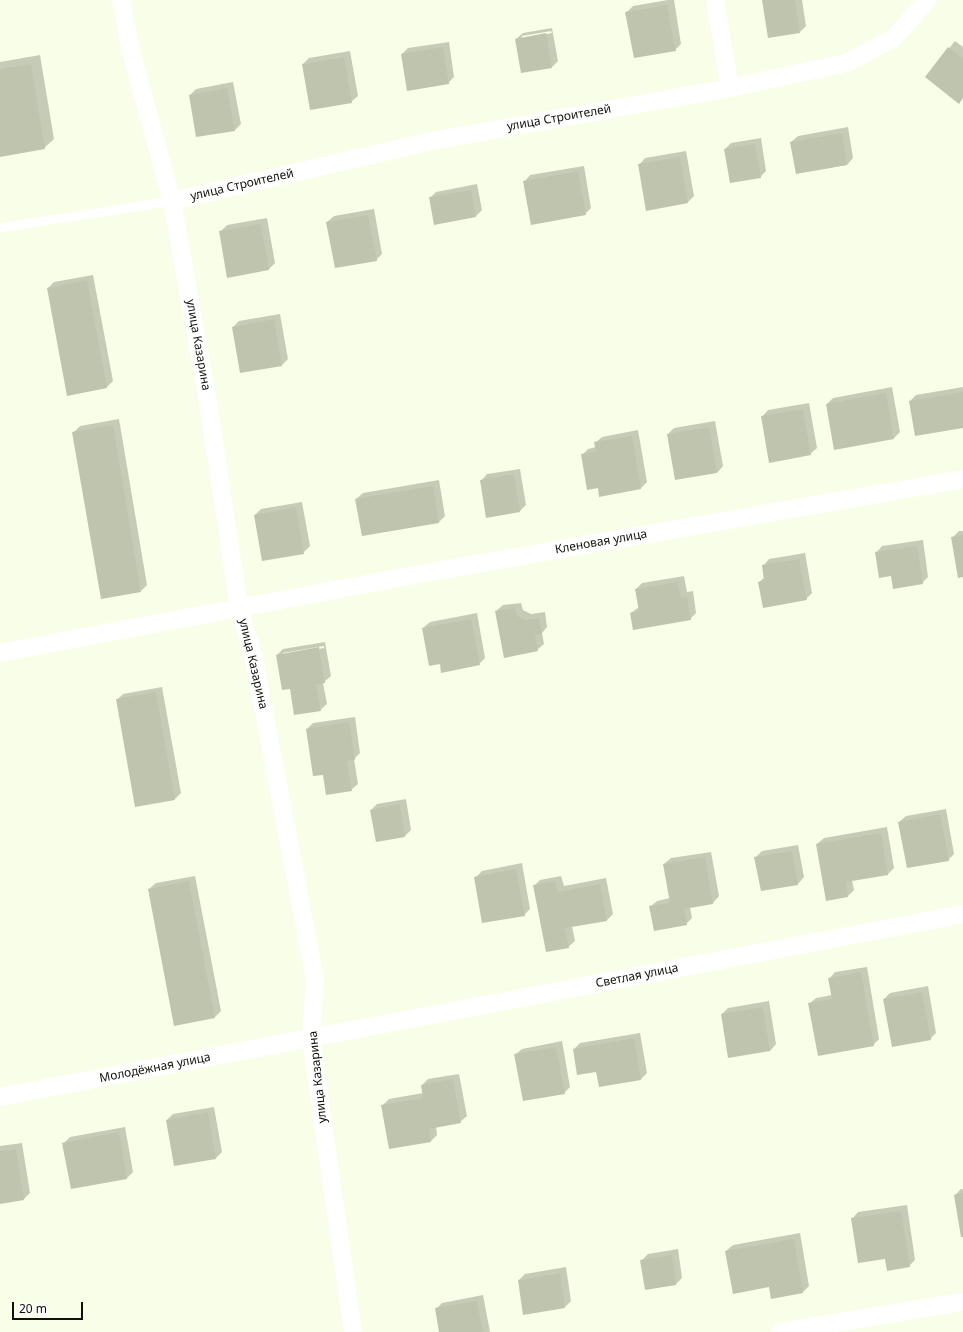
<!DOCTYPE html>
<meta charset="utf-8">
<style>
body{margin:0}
#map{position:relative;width:963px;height:1332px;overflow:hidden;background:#f8fee7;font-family:"Noto Sans",sans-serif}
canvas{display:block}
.scale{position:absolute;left:12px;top:1302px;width:71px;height:18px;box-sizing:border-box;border:2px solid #10110a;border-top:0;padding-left:5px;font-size:12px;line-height:14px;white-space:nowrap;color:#10110a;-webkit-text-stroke:3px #fff;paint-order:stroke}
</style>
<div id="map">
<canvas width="963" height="1332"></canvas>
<div class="scale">20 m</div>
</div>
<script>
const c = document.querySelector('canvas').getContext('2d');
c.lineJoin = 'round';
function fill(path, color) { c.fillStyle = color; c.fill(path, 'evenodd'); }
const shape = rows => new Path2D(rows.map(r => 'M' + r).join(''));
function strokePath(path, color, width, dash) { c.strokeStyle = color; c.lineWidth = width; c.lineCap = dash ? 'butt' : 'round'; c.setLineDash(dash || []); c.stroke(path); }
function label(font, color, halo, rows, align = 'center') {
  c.font = font + ' "Noto Sans",sans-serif'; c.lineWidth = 3; c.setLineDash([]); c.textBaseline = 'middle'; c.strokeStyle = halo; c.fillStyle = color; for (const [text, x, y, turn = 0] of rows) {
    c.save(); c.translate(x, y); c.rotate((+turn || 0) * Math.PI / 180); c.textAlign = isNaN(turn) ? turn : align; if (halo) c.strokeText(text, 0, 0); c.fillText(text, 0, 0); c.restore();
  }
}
fill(shape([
 [668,0,674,0,681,44,675,50,627,12,633,6],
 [763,0,802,0,806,26,800,32],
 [552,28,558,61,552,67,522,72,516,39,523,33],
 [551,31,552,33,522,39,522,36],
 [955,41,963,47,963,98,959,102,926,77],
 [449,42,454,77,448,83,402,54,408,48],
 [350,51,358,96,351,102,303,64,309,58],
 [40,55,54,139,44,148,0,156,0,62],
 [233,82,241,124,235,130,190,95,196,89],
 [848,127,853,158,847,165,797,173,791,142,798,136],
 [761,138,766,171,760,177,725,149,731,143],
 [686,151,694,196,688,202,639,165,645,158],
 [584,166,591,208,585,214,524,182,530,175],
 [477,184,482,210,476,216,430,198,436,192],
 [374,209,382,254,376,260,327,222,334,216],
 [267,218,275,263,269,269,228,276,220,232,227,225],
 [93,275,113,381,107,387,68,394,48,288,54,282],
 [280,314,288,359,282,365,233,327,239,321],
 [892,387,900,432,894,438,835,449,827,404,833,398],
 [963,387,963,427,910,401,916,395],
 [809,403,817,448,810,454,762,417,768,410],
 [119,419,147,585,141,591,74,432,80,426],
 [715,421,723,466,717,473,668,434,674,428],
 [638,430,647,482,641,488,598,487,582,455,588,449,596,447,595,443,602,437],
 [520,469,526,505,520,511,487,517,481,481,487,474],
 [439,480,445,516,439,522,362,535,356,499,363,493],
 [302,502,310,546,303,553,255,515,261,509],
 [959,531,963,531,963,576,953,537],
 [923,540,928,577,922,583,892,575,876,553,882,546],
 [805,553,812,593,806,599,759,582,765,577,763,566,769,559],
 [684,576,687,592,693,591,696,613,690,619,631,613,639,607,636,589,642,583],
 [521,603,523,610,531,614,545,612,547,627,542,633,544,644,537,650,496,611,503,605],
 [477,613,485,658,479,664,440,663,423,628,430,622],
 [325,642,331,676,323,683,327,704,320,710,290,688,277,655,283,649],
 [324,646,324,648,283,655,283,653],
 [162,687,181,793,175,799,117,700,123,694],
 [355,717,360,753,354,759,358,784,351,790,324,774,307,729,313,723],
 [406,799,411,830,405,836,371,810,377,804],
 [946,809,954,854,948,860,899,822,906,816],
 [887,827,894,868,888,874,852,880,854,890,848,896,827,900,817,844,824,838],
 [798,845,804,877,798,884,755,858,762,851],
 [711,852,719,896,713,903,690,907,692,918,686,924,650,907,657,901,670,898,664,864,671,858],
 [522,863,530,909,524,915,476,877,482,871],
 [195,876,221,1011,215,1017,149,889,156,883],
 [561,876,564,886,606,878,613,914,607,920,572,926,575,941,568,947,534,886,540,880],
 [867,967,879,1039,873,1045,809,1004,816,998,832,995,829,979,835,972],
 [928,986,936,1033,930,1039,884,999,890,993],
 [769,1001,776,1044,770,1051,722,1014,728,1008],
 [640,1033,647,1073,641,1079,597,1071,574,1049,580,1043],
 [562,1041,570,1087,564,1093,515,1055,522,1049],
 [459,1074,467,1116,460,1122,436,1126,437,1135,431,1141,390,1148,382,1106,389,1099,423,1093,422,1085,428,1079],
 [214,1107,222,1152,216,1158,167,1120,173,1114],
 [125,1127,133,1172,127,1178,72,1188,64,1143,70,1137],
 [22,1143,30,1193,24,1199,0,1203,0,1146],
 [961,1189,963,1189,963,1236,955,1195],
 [907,1205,915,1260,909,1266,886,1258,852,1219,858,1212],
 [800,1233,809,1286,803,1292,770,1286,726,1251,733,1245],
 [678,1249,682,1278,676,1284,646,1289,641,1261,648,1254],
 [566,1267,571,1301,565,1307,519,1280,525,1274],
 [483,1295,490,1332,440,1332,436,1309,442,1303]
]), '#0003');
fill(shape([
 [762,0,795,0,800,33,768,38],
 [667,5,676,51,634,58,625,12],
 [546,33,552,68,521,73,515,39],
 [443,47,449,84,407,91,401,54],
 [948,47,963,58,963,98,959,104,925,77],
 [344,57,352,103,310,110,302,64],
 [31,64,45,149,0,157,0,69],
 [227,88,235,131,196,137,189,95],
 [842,133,847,165,796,174,790,142],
 [755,144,761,178,730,183,724,149],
 [680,157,688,203,646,211,638,164],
 [578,171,586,215,531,225,523,181],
 [471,190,476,217,434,225,429,197],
 [368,215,377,261,335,268,326,222],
 [261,224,269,270,227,278,219,231],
 [87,280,107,388,67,396,47,288],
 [274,319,282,366,240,373,232,327],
 [963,392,963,428,915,436,909,401],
 [886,393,894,439,834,450,826,404],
 [803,409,811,455,769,463,761,416],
 [113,425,141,592,101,599,72,432],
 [709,427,717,473,675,480,667,434],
 [632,436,641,489,599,497,598,488,587,490,581,454,596,452,594,442],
 [514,474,520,512,486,518,480,480],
 [433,486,439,523,362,536,355,499],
 [296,507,304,554,262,561,254,515],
 [963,535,963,577,958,578,951,537],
 [917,546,923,584,893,589,891,576,879,578,875,552],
 [799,559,807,600,763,608,758,582,764,581,762,565],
 [678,582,681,598,687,597,691,620,633,630,630,613,639,611,635,589],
 [515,608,517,616,525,620,539,618,542,634,535,635,538,651,504,658,495,611],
 [471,619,480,665,441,673,440,664,429,666,422,628],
 [319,647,325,683,316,685,321,711,294,715,290,689,282,690,276,655],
 [156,692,175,800,135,807,116,699],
 [349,722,355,760,347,761,352,791,326,795,323,775,313,776,306,729],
 [400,804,405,837,376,842,370,810],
 [940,814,949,861,907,868,898,822],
 [881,833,888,875,846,882,848,897,826,901,816,844],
 [792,851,798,885,761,891,754,857],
 [705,857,713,904,684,909,687,925,654,931,649,906,670,903,663,864],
 [516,869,525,916,482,923,474,877],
 [189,881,215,1018,174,1026,148,889],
 [555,881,558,892,600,884,607,921,565,928,569,948,546,952,533,885],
 [861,972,874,1046,818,1056,808,1003,832,999,828,978],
 [922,992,931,1040,892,1047,883,999],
 [763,1007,770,1051,728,1058,721,1014],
 [634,1038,641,1080,599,1087,596,1072,577,1075,573,1049],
 [556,1047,565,1094,523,1101,514,1054],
 [453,1079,461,1123,429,1129,431,1142,389,1149,381,1105,423,1098,421,1085],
 [208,1112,216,1159,174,1166,166,1120],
 [119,1132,127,1179,71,1189,62,1143],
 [16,1149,24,1200,0,1204,0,1151],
 [963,1193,963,1237,961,1237,954,1195],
 [901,1211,910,1267,887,1271,885,1259,858,1263,851,1218],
 [794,1239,803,1293,771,1299,769,1287,733,1294,725,1251],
 [672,1255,676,1285,645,1290,640,1260],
 [560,1273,565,1308,523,1315,518,1280],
 [477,1301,483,1332,439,1332,435,1308]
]), '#bec4ae');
strokePath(shape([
 [0,228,172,201]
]), '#fff', 9);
strokePath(shape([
 [121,0,132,55,172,201,208,402,239,607,254,659,315,979,311,1039,353,1332],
 [715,0,730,88],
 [172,201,432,141,730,88,846,63,894,38,927,0],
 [0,653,425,573,963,479],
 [0,1097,963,914],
 [780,1332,963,1302]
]), '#fff', 18);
label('12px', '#10110a', '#fff', [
 ["улица Строителей",559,118,-10],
 ["улица Строителей",242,185,-13],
 ["улица Казарина",198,345,80],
 ["Кленовая улица",601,542,-10],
 ["улица Казарина",253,664,77],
 ["Светлая улица",637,976,-11],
 ["Молодёжная улица",155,1068,-11],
 ["улица Казарина",318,1077,-96]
]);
</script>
